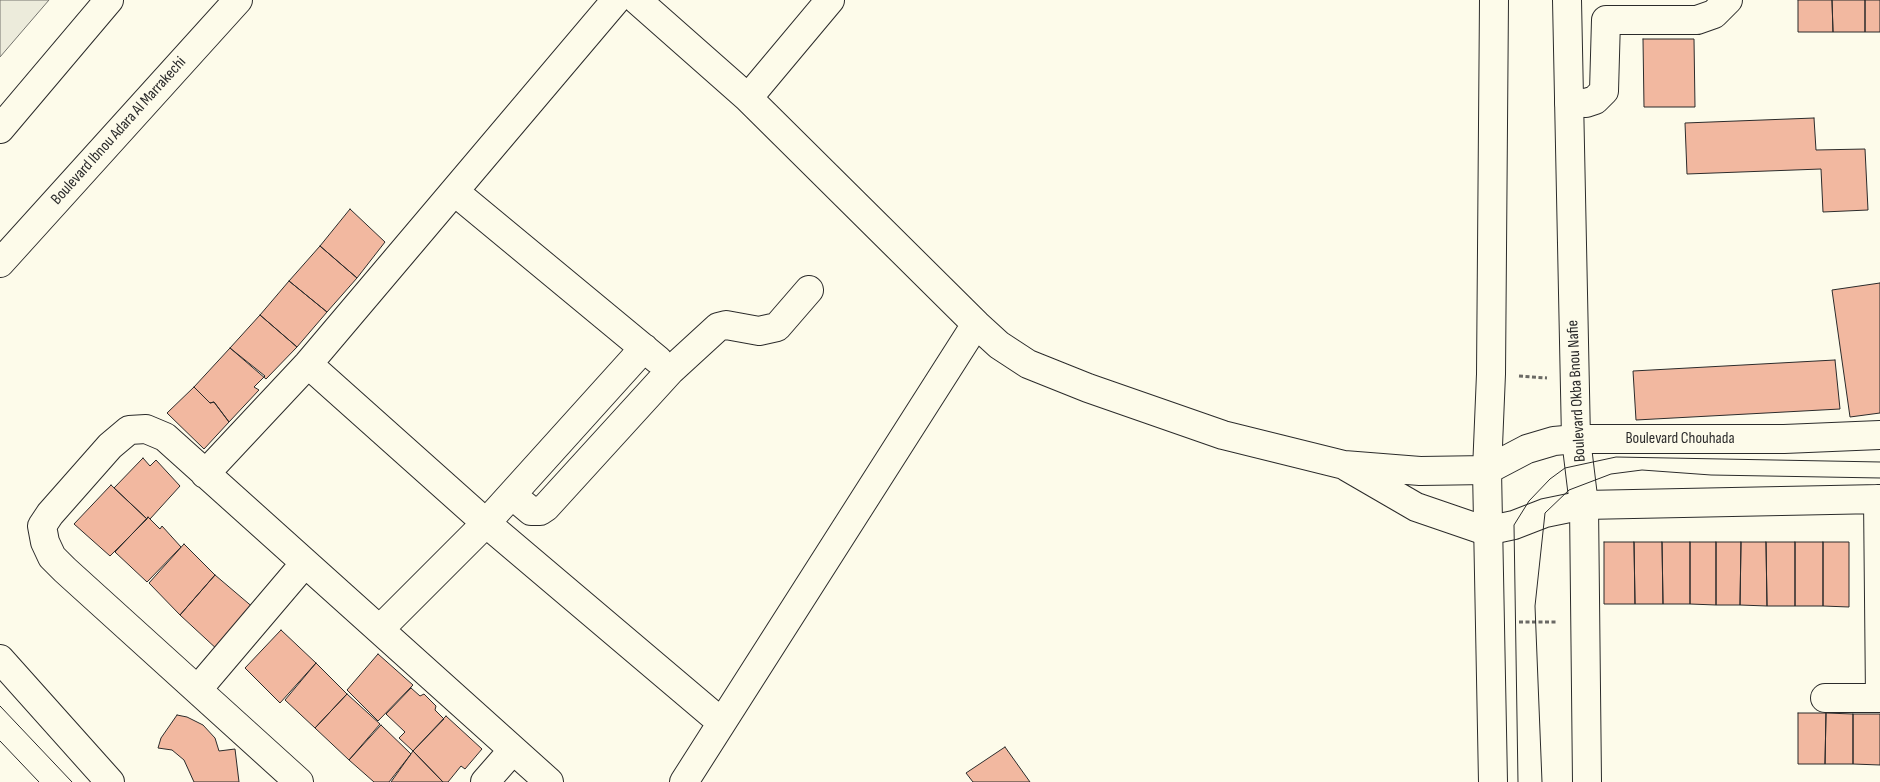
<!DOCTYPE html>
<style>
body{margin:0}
canvas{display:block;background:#fdfbea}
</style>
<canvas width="1880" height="782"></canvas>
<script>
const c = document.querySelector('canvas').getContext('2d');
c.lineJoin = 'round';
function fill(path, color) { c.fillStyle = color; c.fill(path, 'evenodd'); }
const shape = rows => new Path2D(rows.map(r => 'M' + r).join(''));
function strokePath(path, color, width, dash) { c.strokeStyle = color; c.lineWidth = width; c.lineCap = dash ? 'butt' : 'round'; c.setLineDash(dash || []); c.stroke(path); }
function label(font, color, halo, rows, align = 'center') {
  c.font = font + ' "Sofia Sans Condensed",sans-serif'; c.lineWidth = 4; c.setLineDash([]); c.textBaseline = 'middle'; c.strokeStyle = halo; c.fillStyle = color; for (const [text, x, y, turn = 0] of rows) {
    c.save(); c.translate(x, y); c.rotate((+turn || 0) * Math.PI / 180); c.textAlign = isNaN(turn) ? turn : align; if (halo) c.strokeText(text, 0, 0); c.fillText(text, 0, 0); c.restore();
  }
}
const green = shape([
 [0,0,49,0,0,57,0,0]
]);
fill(green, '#ecebdb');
strokePath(green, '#74746e', 1);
const building = shape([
 [1798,0,1832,0,1833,32,1798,32,1798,0],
 [1832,0,1865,0,1865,32,1833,32,1832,0],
 [1865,0,1880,0,1880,32,1865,32,1865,0],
 [1643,39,1694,39,1695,107,1644,107,1643,39],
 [1814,118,1816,150,1865,149,1868,210,1823,212,1821,169,1687,174,1685,123,1814,118],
 [350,209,385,242,357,278,320,246,350,209],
 [320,246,357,278,327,312,289,281,320,246],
 [289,281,327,312,297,347,260,315,289,281],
 [1880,283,1880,413,1850,417,1832,290,1880,283],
 [260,315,297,347,266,379,230,348,260,315],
 [230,348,265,376,254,387,259,390,229,422,214,402,210,403,194,387,230,348],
 [1835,360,1840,409,1636,420,1633,371,1835,360],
 [194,387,210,403,214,402,229,422,204,449,167,413,194,387],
 [143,458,150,466,156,460,180,486,150,519,148,517,147,519,114,488,143,458],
 [111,485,147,519,110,556,74,524,111,485],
 [148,517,160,529,162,526,181,547,147,582,115,552,148,517],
 [1604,542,1634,542,1635,604,1604,604,1604,542],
 [1634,542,1662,542,1663,604,1635,604,1634,542],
 [1662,542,1690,542,1690,604,1663,604,1662,542],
 [1690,542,1716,542,1716,605,1690,604,1690,542],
 [1716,542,1741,542,1740,605,1716,605,1716,542],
 [1741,542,1766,542,1767,606,1740,605,1741,542],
 [1766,542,1795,542,1795,606,1767,606,1766,542],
 [1795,542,1823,542,1823,606,1795,606,1795,542],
 [1823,542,1849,542,1849,607,1823,606,1823,542],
 [184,544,215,575,180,615,149,583,184,544],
 [215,575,255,609,219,651,180,615,215,575],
 [281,630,316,663,280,703,245,668,281,630],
 [378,654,413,685,378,721,347,690,378,654],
 [316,663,347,694,315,728,285,700,316,663],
 [411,688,420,696,424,694,436,706,435,710,444,719,413,751,399,738,405,732,386,714,411,688],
 [347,694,380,724,349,760,315,728,347,694],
 [1798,713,1826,713,1825,764,1798,764,1798,713],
 [1826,713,1853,714,1853,764,1825,764,1826,713],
 [1853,714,1880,714,1880,765,1853,764,1853,714],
 [177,715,187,717,203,725,215,738,219,751,235,749,239,782,194,782,184,760,172,750,158,748,161,738,177,715],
 [446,716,482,749,465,769,461,766,448,782,443,782,413,751,446,716],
 [381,725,411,754,389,782,374,782,349,760,381,725],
 [1005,747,1030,782,973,782,966,773,1005,747],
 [413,751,443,782,391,782,413,751]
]);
fill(building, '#f2b8a0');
strokePath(building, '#2b2b2b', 1);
const minor = shape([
 [637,0,748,98,976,324],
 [748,98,830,0],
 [1569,102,1586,103,1595,100,1604,91,1606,20,1697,20,1714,14,1728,0],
 [455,192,658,360],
 [308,364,486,523,721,722],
 [1347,467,1416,507,1486,531,1514,525,1545,513,1584,505,1880,499],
 [205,474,308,364,616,0],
 [512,495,531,511,540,511,546,507,670,371,718,327,726,325,759,331,777,327,809,290],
 [1878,499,1880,698],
 [380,629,486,523,644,348],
 [198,689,305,563],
 [1825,698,1880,698],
 [299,782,65,570,52,557,45,542,42,526,50,514,110,446,129,430,146,429,165,437,549,782],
 [485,782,513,750],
 [684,782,976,324,999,345,1028,364,1088,388,1223,435,1344,465,1420,471,1487,470,1527,449,1554,441,1576,439,1784,439,1880,435]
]);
const major = shape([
 [1567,0,1576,439,1584,505,1587,782],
 [0,129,109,0],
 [0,263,238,0],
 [0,659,110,782],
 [1493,782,1487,470,1491,374,1494,0]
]);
strokePath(minor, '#2b2b2b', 30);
strokePath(major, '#2b2b2b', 30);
strokePath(shape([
 [1519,376,1547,378],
 [1519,622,1558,622]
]), '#6a6964', 3, [4, 2.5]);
strokePath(minor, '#fdfbea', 28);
strokePath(major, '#fdfbea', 28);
strokePath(shape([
 [0,706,72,782],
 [0,741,39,782],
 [1518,782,1514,525,1529,501,1550,479,1565,468,1616,457,1880,462],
 [1542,782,1535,606,1545,513,1569,490,1611,474,1642,470,1711,475,1880,478]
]), '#2b2b2b', 1);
label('16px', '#2b2b2b', '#fdfbea', [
 ["Boulevard Ibnou Adara Al Marrakechi",119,131,-48],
 ["Boulevard Okba Bnou Nafie",1577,391,-93],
 ["Boulevard Chouhada",1680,439]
]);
</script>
